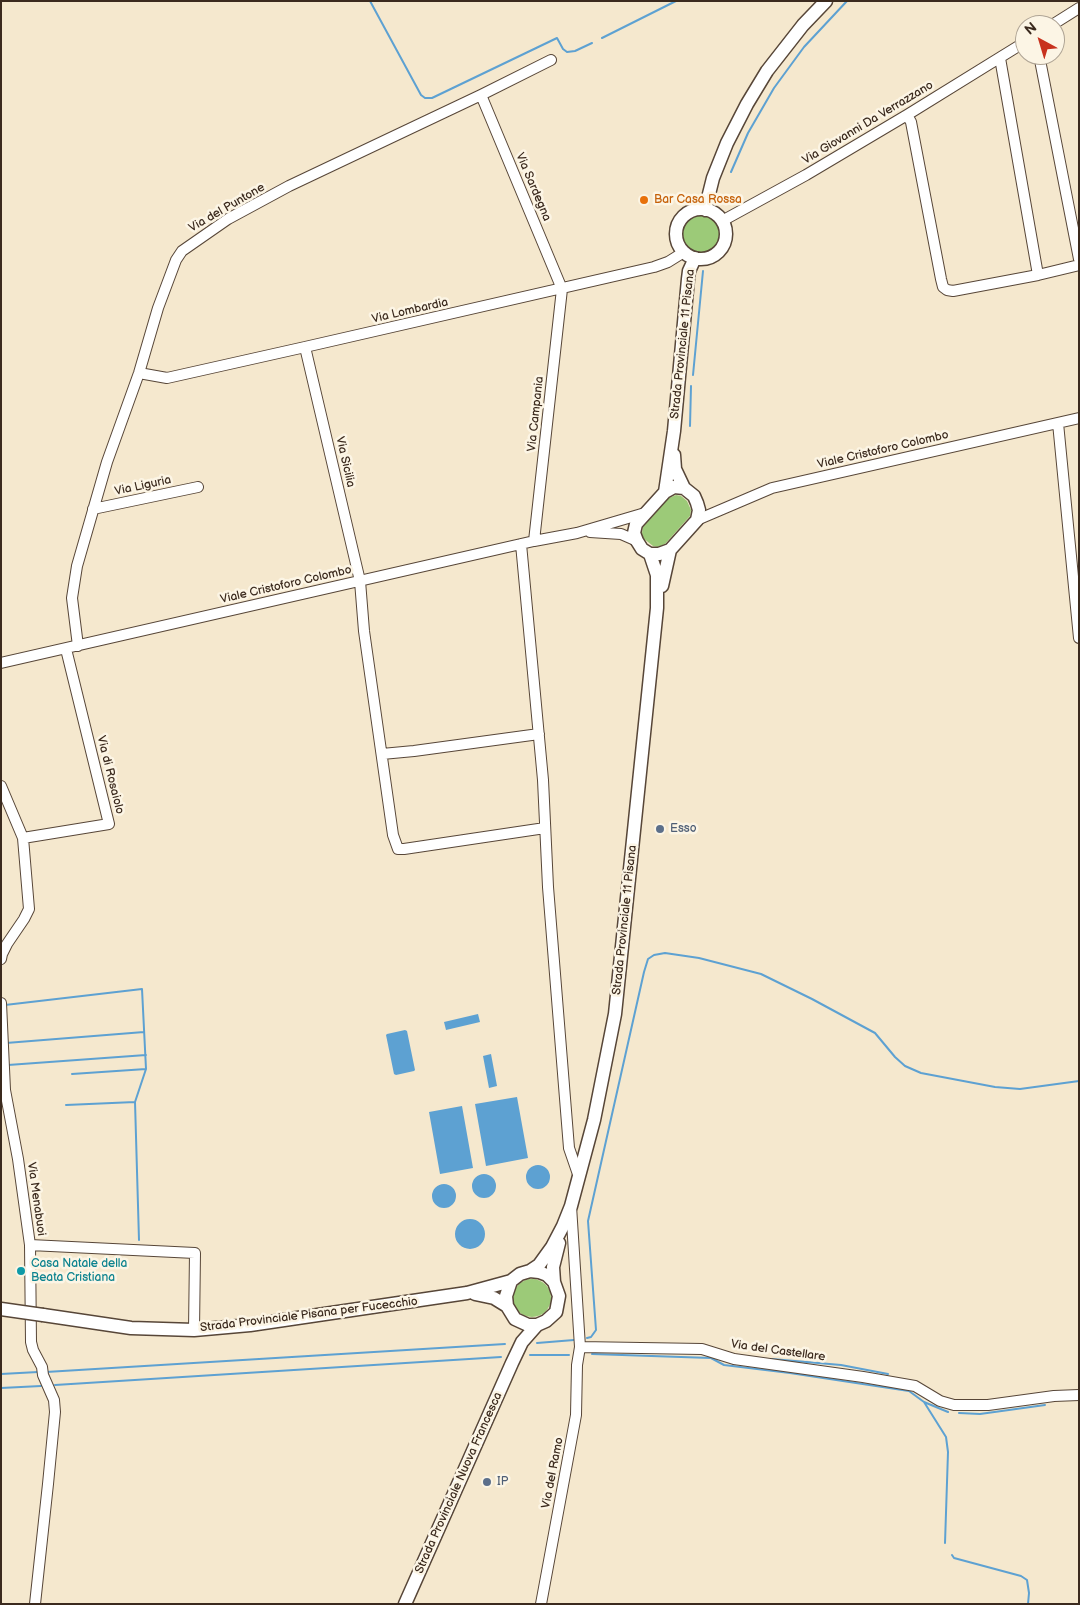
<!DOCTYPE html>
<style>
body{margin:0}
#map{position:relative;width:1080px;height:1605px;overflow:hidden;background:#f5e8ce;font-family:"Balsamiq Sans",sans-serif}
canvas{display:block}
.frame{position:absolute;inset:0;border:2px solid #3b2a1e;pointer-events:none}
.north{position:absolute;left:1015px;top:15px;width:50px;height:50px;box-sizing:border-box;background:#fcf5e5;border:1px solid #afa495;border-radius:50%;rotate:321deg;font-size:14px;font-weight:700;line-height:20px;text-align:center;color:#3b2a1e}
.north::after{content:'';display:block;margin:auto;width:18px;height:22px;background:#c8321e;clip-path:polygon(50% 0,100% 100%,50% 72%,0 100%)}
</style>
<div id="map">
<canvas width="1080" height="1605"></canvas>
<div class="frame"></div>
<div class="north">N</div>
</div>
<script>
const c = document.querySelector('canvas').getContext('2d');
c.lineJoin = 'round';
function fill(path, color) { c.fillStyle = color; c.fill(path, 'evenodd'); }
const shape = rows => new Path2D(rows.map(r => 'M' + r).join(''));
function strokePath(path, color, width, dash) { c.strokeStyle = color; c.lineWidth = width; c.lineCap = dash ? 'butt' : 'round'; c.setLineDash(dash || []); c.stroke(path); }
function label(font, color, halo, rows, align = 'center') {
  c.font = font + ' "Balsamiq Sans",sans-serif'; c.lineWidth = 5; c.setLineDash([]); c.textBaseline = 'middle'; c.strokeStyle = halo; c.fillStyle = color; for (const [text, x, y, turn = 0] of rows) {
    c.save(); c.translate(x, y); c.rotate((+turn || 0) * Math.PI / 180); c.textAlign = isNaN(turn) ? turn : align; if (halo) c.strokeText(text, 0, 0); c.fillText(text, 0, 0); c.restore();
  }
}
fill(shape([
 '682 234a19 19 0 1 1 38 0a19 19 0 1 1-38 0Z',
 [676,495,681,496,687,501,691,510,690,516,665,544,658,547,653,546,643,538,642,533,643,527,669,498],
 '513 1298a19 19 0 1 1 38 0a19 19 0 1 1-38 0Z'
]), '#9cca78');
fill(shape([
 [478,1014,480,1022,446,1030,444,1022],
 [405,1030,407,1031,415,1070,414,1071,396,1075,394,1074,386,1035,387,1034],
 [491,1054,497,1086,489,1088,483,1056],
 [517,1097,528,1158,486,1166,475,1104],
 [462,1106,473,1168,440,1174,429,1112],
 '526 1177a12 12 0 1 1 24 0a12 12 0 1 1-24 0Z',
 '472 1186a12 12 0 1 1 24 0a12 12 0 1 1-24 0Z',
 '432 1196a12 12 0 1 1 24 0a12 12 0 1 1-24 0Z',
 '455 1234a15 15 0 1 1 30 0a15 15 0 1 1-30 0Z'
]), '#5da1d2');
strokePath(shape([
 [370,1,421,95,425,98,432,98,557,38,563,49,567,52,575,51,592,43],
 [602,38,676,1],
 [731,172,748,133,774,88,804,47,847,1],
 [693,375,703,271],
 [690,426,691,386],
 [5,1005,142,989,146,1069,135,1102,139,1240],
 [6,1043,144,1032],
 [8,1065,146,1055],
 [72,1074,146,1069],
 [66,1105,135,1102],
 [587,1338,591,1337,596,1330,588,1221,644,972,648,959,654,955,665,953,699,958,761,974,812,999,875,1033,895,1057,905,1066,921,1073,995,1087,1020,1089,1079,1081],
 [537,1343,574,1340],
 [592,1354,711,1358,724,1365,790,1373,909,1391,924,1402,948,1412],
 [530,1355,569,1355],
 [772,1359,841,1365,888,1374],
 [46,1372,505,1344],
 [1,1374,38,1372],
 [55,1385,501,1357],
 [1,1388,41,1386],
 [924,1402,946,1437,948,1452,945,1543],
 [959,1413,980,1414,1045,1405],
 [952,1555,954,1558,1021,1576,1027,1580,1029,1593,1028,1604]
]), '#5da1d2', 2);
const minor = shape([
 [1052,25,1079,8],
 [1039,55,1079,259],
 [1000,58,1038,275],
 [481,95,562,289,534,541],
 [907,115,911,122,941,279,943,287,947,290,953,291,1038,275,1079,265],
 [722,221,806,175,907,115,1025,42],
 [305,347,360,581,364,631,393,835,398,849,404,849,545,828],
 [139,373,167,378,305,347,654,267,668,262,684,252],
 [1058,423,1079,638],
 [93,509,198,487],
 [697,520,772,488,1079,418],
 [590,532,621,534,637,541],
 [521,544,543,780,548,887,569,1148,579,1177],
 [78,646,72,598,77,566,107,462,139,373,158,308,176,260,182,251,228,219,289,186,481,95,551,60],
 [1,663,534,541,577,533,645,513],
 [382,754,414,751,539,734],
 [1,786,23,838,29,909,24,919,7,944,2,954,1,959],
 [23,838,109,824,66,649],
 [1,1003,5,1090,18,1159,30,1245,31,1342,33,1350,42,1367,43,1375,54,1400,55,1412,48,1484,35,1604],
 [30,1245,195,1253,194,1330],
 [580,1347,702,1349,734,1359,863,1377,915,1386,940,1401,954,1405,988,1405,1054,1396,1079,1395],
 [541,1604,576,1415,577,1365,580,1347,571,1206]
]);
const major = shape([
 '676 234a25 25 0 1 1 50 0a25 25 0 1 1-50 0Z',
 [705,210,713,178,727,143,747,104,767,71,803,25,826,1],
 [674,455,675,469,684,488],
 [674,487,684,488,694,496,697,503,699,510,697,520,670,550,659,554,650,554,642,549,637,541,634,533,636,524,665,492,674,487],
 [665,492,674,431,688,279,689,271,695,258],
 [662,586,670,550],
 [530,1271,539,1265,552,1247,563,1226,571,1206,594,1120,615,1014,657,608,657,575,650,554],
 [554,1282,553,1267,559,1243],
 [475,1294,494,1298,507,1306],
 [43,1315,131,1328,194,1330,250,1325,467,1293,511,1281,520,1274,530,1271,539,1272,547,1275,554,1282,559,1296,556,1312,546,1321,537,1325,528,1325,515,1319,507,1306,506,1296,511,1281],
 [405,1604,512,1363,522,1342,537,1325]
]);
strokePath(minor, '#574638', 12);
strokePath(major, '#574638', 15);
strokePath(minor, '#fff', 10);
strokePath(major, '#fff', 12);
const majorBridge = shape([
 [1,1309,43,1315]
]);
strokePath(majorBridge, '#574638', 15, []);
strokePath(majorBridge, '#fff', 12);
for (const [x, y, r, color] of [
 [644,200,5,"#e8710a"],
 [660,829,5,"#5c6f8a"],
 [21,1271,5,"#0f9aa8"],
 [487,1482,5,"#5c6f8a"]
]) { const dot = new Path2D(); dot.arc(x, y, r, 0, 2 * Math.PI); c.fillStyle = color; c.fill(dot); strokePath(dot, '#fcf5e5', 2); }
label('12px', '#3b2a1e', '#fcf5e5', [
 ["Via Giovanni Da Verrazzano",868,123,-31],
 ["Via Sardegna",533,187,67],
 ["Via del Puntone",227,208,-30],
 ["Via Lombardia",410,311,-13],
 ["Strada Provinciale 11 Pisana",683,344,-84],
 ["Via Campania",536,414,-84],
 ["Viale Cristoforo Colombo",883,450,-13],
 ["Via Sicilia",345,462,77],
 ["Via Liguria",143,486,-12],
 ["Viale Cristoforo Colombo",286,585,-13],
 ["Via di Rosaiolo",110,775,76],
 ["Strada Provinciale 11 Pisana",625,920,-84],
 ["Via Menabuoi",36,1199,82],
 ["Strada Provinciale Pisana per Fucecchio",309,1315,-7],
 ["Via del Castellare",778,1351,8],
 ["Via del Ramo",553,1473,-79],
 ["Strada Provinciale Nuova Francesca",459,1483,-66]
]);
label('12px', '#c56008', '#fcf5e5', [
 ["Bar Casa Rossa",654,200]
], 'left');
label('12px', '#4e5e75', '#fcf5e5', [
 ["Esso",670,829],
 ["IP",497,1482]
], 'left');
label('12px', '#0d838f', '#fcf5e5', [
 ["Casa Natale della",31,1264],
 ["Beata Cristiana",31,1278]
], 'left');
</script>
